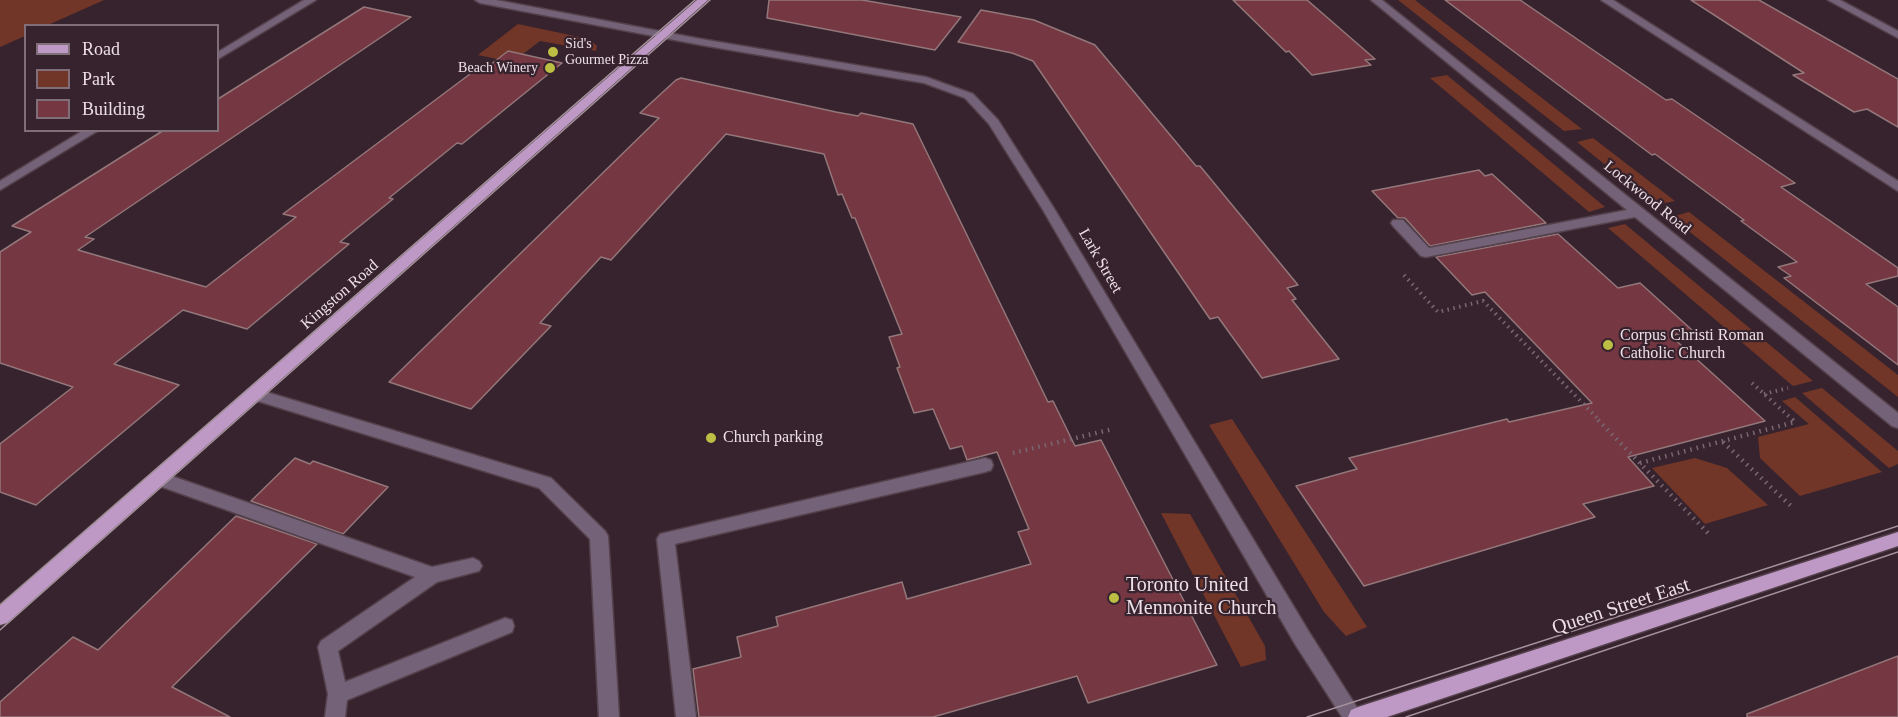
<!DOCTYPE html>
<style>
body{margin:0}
#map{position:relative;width:1898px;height:717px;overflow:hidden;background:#37232e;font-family:Georgia,serif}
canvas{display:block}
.legend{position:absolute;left:24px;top:24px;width:195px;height:108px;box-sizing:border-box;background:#37232e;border:2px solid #806e78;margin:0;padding:8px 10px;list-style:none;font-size:18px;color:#eddfe6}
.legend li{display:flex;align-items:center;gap:12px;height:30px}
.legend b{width:30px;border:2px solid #806e78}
</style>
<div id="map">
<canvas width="1898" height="717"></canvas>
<ul class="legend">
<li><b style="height:8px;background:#be99c5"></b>Road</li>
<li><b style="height:16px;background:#713627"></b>Park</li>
<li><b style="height:16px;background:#753742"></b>Building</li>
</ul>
</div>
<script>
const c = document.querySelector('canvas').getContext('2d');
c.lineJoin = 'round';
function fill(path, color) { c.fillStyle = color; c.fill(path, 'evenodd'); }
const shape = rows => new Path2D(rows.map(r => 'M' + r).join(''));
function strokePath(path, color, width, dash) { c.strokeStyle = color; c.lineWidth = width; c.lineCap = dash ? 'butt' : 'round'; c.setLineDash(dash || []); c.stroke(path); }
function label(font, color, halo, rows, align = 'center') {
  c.font = font + ' Georgia,serif'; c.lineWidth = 4.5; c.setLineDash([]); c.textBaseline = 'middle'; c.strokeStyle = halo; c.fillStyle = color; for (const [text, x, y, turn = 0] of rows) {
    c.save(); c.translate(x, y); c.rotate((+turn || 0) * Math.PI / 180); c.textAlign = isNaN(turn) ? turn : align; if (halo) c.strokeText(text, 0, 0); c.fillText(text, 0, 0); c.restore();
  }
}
fill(shape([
 [0,0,104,0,48,25,26,26,25,36,0,47],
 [1398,0,1415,0,1582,129,1564,131],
 [518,24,589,39,597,46,596,51,540,41,523,54,508,51,497,59,478,55],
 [1447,75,1605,207,1589,212,1430,78],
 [1593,138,1675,201,1655,205,1577,142],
 [1689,212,1898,375,1898,397,1671,217],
 [1625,224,1813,381,1793,386,1608,228],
 [1822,388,1898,451,1898,464,1889,468,1802,393],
 [1795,397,1882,472,1800,496,1760,458,1758,437,1809,424,1782,401],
 [1232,419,1367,627,1346,636,1324,612,1209,425],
 [1695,458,1727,468,1768,505,1705,524,1652,468],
 [1161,513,1190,514,1265,646,1266,660,1241,667]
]), '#713627');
const building = shape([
 [769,0,862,0,961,17,935,50,767,18,769,0],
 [1233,0,1307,0,1375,59,1365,60,1371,65,1312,75,1289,51,1286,52,1233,0],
 [1445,0,1520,0,1666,100,1672,99,1795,183,1781,187,1898,268,1898,276,1866,284,1898,307,1898,365,1784,278,1791,276,1778,267,1797,262,1741,221,1744,220,1655,154,1652,155,1445,0],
 [1691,0,1759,0,1898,79,1898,127,1867,109,1854,112,1793,75,1804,73,1691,0],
 [364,7,411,17,85,237,94,239,78,250,206,287,296,217,283,214,474,71,481,72,508,51,562,63,462,144,457,143,389,198,393,199,340,242,349,244,247,329,183,310,114,364,179,385,36,505,0,492,0,444,73,387,0,363,0,252,31,232,12,226,164,130,218,130,218,99,364,7],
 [981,10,1034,20,1095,45,1196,166,1200,166,1298,285,1287,288,1296,299,1292,300,1339,359,1262,378,1218,317,1210,319,1033,61,1012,53,958,42,981,10],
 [681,78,836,112,858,116,861,113,913,124,1048,402,1053,401,1075,446,1101,440,1217,665,1088,703,1077,676,933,717,699,717,693,669,741,657,737,637,778,626,776,617,902,582,907,599,1031,564,1018,532,1029,529,997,452,967,460,962,446,950,449,933,409,914,413,897,368,900,367,889,337,902,334,855,218,852,218,842,194,838,195,824,154,726,134,611,260,601,257,540,323,551,326,471,409,389,382,659,118,640,113,676,80,681,78],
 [1479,170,1485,176,1492,174,1546,223,1430,246,1405,218,1398,218,1372,191,1479,170],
 [1558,234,1618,288,1640,283,1692,330,1671,336,1765,421,1628,457,1654,486,1583,504,1595,517,1364,586,1296,486,1357,469,1349,458,1507,419,1509,422,1592,403,1485,292,1472,295,1436,257,1558,234],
 [295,458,310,464,313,461,388,487,343,534,251,501,295,458],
 [236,516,317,544,172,687,230,717,0,717,0,702,73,637,98,650,236,516],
 [1898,656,1898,717,1747,717,1747,714,1898,656]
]);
fill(building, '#753742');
strokePath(building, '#93777a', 1.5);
const minor = shape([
 [304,0,316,0,218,59,218,52,304,0],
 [475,0,496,0,701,39,926,77,973,94,998,120,1055,210,1309,632,1363,717,1342,717,1295,644,1043,210,989,124,965,98,924,83,701,45,480,3,475,0],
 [1371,0,1382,0,1898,413,1898,428,1892,426,1635,217,1426,257,1421,256,1393,226,1391,223,1393,220,1403,220,1429,248,1627,210,1371,0],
 [1601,0,1613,0,1898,181,1898,191,1601,0],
 [1828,0,1840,0,1898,31,1898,38,1828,0],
 [84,130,99,130,0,190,0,181,84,130],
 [253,388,551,478,605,531,608,536,619,717,599,717,590,539,539,488,248,398,245,394,248,390,253,388],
 [985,458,991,460,993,465,991,470,985,472,675,544,696,717,676,717,657,539,660,534,985,458],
 [160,472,432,567,473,558,479,561,482,566,479,571,437,582,338,651,345,682,505,618,512,620,514,626,512,632,347,700,345,717,325,717,328,694,318,647,321,641,415,577,154,484,152,479,154,474,160,472]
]);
const major = shape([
 [697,0,708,0,7,623,0,625,0,605,697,0],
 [1898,532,1898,546,1387,717,1348,717,1351,710,1358,707,1898,532]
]);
strokePath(minor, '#54414b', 3);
strokePath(major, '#54414b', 3);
strokePath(shape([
 [1404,275,1438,312,1483,301,1600,421],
 [1752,383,1794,421],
 [1764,394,1788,388]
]), '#796771', 4, [1.5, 4.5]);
strokePath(shape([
 [1598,420,1708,533],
 [1723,442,1793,508],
 [1013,453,1113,429],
 [1640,463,1795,422,1793,420]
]), '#796771', 4.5, [1.5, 5]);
fill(minor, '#746278');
fill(major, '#be99c5');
strokePath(shape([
 [0,605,695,0],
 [0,630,710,0],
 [1307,717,1898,526],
 [1406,717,1898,552]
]), '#a3929b', 1.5);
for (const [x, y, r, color] of [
 [553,52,6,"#bcbf43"],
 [550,68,6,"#bcbf43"],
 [1608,345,6,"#bcbf43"],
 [711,438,6,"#bcbf43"],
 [1114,598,6,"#bcbf43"]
]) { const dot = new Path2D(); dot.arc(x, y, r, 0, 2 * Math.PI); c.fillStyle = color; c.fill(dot); strokePath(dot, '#37232e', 2); }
label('14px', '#eddfe6', '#37232e', [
 ["Sid's",565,44],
 ["Gourmet Pizza",565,60],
 ["Beach Winery",538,68,"right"]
], 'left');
label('16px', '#eddfe6', '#37232e', [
 ["Lockwood Road",1647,198,39],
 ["Lark Street",1100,261,60],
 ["Kingston Road",340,295,-41]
]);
label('16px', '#eddfe6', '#37232e', [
 ["Corpus Christi Roman",1620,336],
 ["Catholic Church",1620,354],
 ["Church parking",723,438]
], 'left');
label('20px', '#eddfe6', '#37232e', [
 ["Toronto United",1126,586],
 ["Mennonite Church",1126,609]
], 'left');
label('20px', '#eddfe6', '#37232e', [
 ["Queen Street East",1621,607,-18]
]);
</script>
